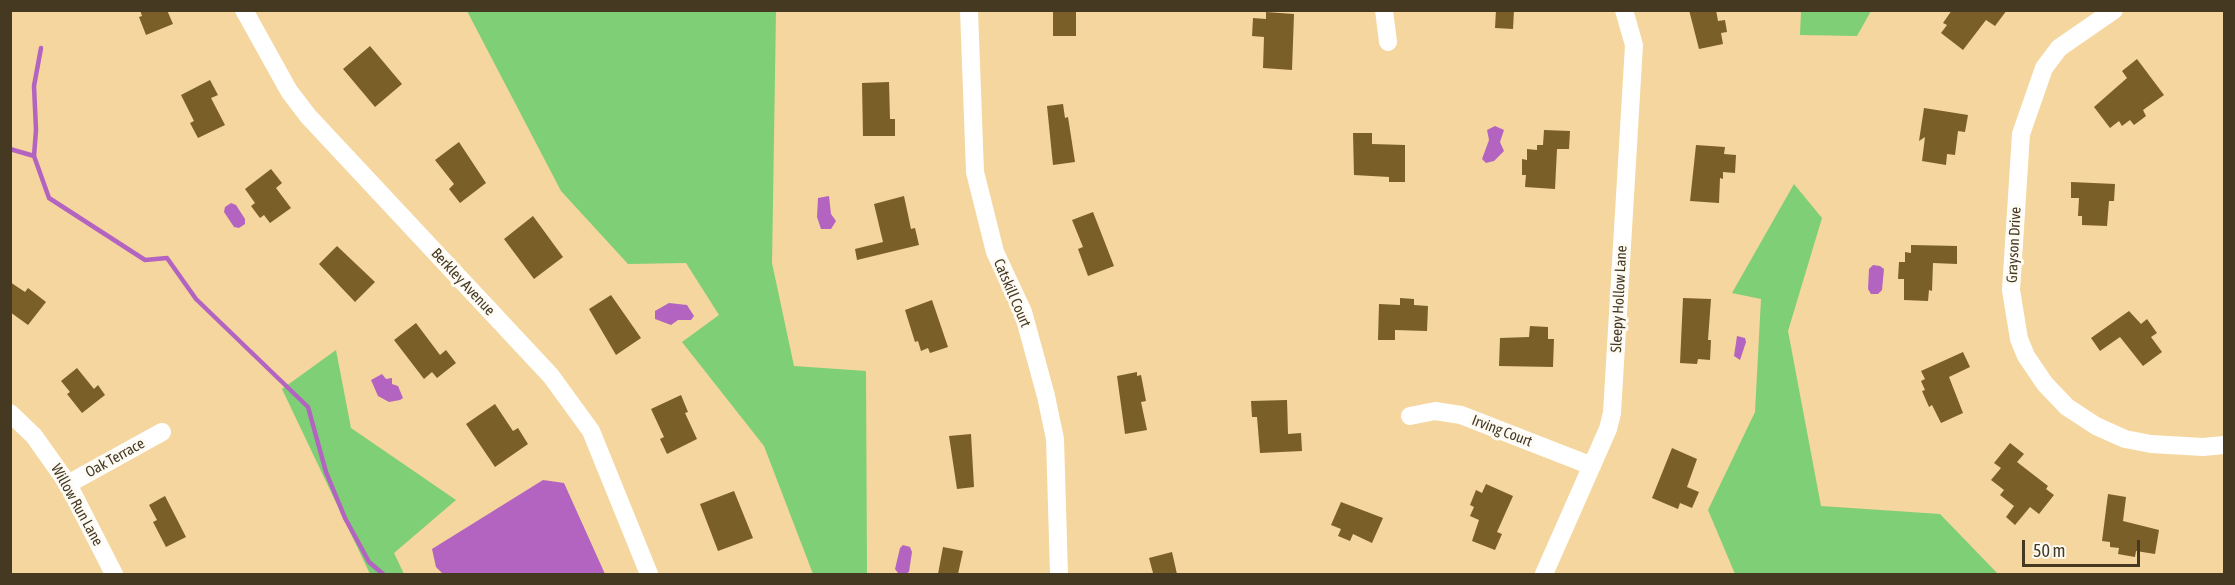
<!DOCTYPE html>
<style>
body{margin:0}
#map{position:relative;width:2235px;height:585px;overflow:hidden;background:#f4d69e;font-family:"Asap Condensed",sans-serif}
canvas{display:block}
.frame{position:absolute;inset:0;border:12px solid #453922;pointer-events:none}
.scale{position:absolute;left:2022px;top:540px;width:118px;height:27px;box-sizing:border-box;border:3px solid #453922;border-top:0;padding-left:8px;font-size:18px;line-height:21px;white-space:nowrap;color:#453922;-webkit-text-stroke:4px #fefbf5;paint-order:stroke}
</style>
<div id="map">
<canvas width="2235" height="585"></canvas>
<div class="frame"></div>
<div class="scale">50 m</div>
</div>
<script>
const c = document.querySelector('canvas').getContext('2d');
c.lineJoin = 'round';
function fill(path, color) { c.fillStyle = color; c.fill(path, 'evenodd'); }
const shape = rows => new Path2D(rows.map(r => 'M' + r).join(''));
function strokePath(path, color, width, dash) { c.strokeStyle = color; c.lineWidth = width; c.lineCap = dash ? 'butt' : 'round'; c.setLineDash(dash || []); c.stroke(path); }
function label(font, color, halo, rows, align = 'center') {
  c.font = font + ' "Asap Condensed",sans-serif'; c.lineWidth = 6; c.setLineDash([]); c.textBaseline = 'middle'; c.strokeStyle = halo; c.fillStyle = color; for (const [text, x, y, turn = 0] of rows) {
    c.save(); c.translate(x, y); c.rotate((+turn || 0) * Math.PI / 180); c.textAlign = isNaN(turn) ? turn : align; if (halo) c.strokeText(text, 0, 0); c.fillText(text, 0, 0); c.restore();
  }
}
fill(shape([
 [467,11,776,11,772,263,794,366,866,371,867,574,813,574,764,446,682,342,719,315,686,263,628,264,561,191],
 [1801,11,1801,10,1871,11,1857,36,1800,35],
 [1794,184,1822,218,1788,331,1821,506,1940,514,1998,574,1735,574,1708,510,1755,412,1761,299,1732,293],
 [336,350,351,428,456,500,394,553,404,574,370,574,282,389]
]), '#7ecf76');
fill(shape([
 [1495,126,1504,130,1500,142,1504,151,1494,161,1486,163,1482,159,1489,140,1487,130],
 [829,196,831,214,836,221,831,229,821,229,817,217,818,198],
 [231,203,236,205,245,219,245,224,239,228,234,227,224,212,225,207],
 [1873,265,1880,266,1884,269,1882,290,1878,294,1871,294,1868,289,1869,269],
 [669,303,687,305,694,316,691,320,678,320,671,325,655,319,655,311],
 [1737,336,1745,338,1746,342,1740,360,1734,356],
 [382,374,386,379,392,378,392,384,398,386,403,398,400,400,389,402,378,396,371,380],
 [543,480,564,483,605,574,443,574,436,567,432,549],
 [903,545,910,547,912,552,909,572,905,574,898,573,895,569,900,548]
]), '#b364c0');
strokePath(shape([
 [10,149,34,156,49,198,145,260,167,258,196,299,308,407,326,472,345,518,369,562,383,574],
 [34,156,36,130,34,86,41,48]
]), '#b364c0', 4.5);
fill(shape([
 [140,10,167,10,173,24,146,35,139,17,142,16],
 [1053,10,1076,10,1076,36,1053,36],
 [1496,10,1514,10,1513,29,1495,28],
 [1689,10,1716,10,1718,21,1725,20,1727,32,1721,33,1723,44,1699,49],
 [1952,10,2007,10,1995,26,1986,20,1963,50,1941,33,1947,25,1943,23],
 [1266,12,1294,14,1292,70,1263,68,1264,37,1252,36,1253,18,1266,19],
 [370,46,402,84,375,107,343,69],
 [2137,59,2164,95,2143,110,2146,116,2134,125,2130,120,2122,126,2119,121,2110,128,2094,107,2127,78,2122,71],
 [210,80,218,95,211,98,225,125,198,138,190,123,194,121,181,95],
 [889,82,890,119,895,119,895,136,863,136,862,83],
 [1063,104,1065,118,1068,117,1075,162,1053,165,1047,106],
 [1924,108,1968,115,1965,132,1958,131,1955,155,1947,154,1946,165,1922,161,1925,137,1919,141],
 [1544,130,1570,131,1569,149,1557,149,1555,189,1525,187,1526,175,1522,175,1522,159,1527,160,1527,149,1537,150,1537,145,1543,145],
 [1353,133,1372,133,1372,144,1405,145,1405,182,1389,182,1389,177,1354,175],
 [459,142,486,183,460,203,449,189,454,184,435,160],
 [1696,145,1725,147,1724,154,1736,155,1735,173,1723,172,1723,179,1720,178,1719,203,1690,201],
 [271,169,282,183,276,188,291,208,270,223,264,215,260,218,251,206,255,203,245,189],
 [2071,182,2115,184,2114,201,2109,201,2107,226,2082,225,2082,216,2078,216,2079,198,2071,198],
 [904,196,911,229,915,228,919,245,857,260,855,249,883,242,874,204],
 [1093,212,1114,266,1088,276,1078,249,1083,247,1072,220],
 [533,216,563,257,534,279,504,239],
 [1911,245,1957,246,1957,264,1933,263,1932,291,1929,290,1928,301,1904,300,1904,279,1898,279,1899,262,1905,262,1905,252,1911,253],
 [337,246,375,282,355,302,319,264],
 [10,282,25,292,28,288,46,302,28,325,10,312],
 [611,295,641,338,616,355,589,309],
 [1400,298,1414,299,1414,305,1428,306,1427,331,1395,330,1395,340,1378,340,1379,304,1400,305],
 [1683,298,1711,299,1708,340,1711,340,1710,360,1698,359,1697,364,1680,363],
 [932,300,948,347,930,353,928,348,921,351,918,341,915,342,905,310],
 [2129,311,2141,324,2147,319,2157,333,2151,337,2162,352,2143,366,2120,337,2100,351,2091,338],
 [416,323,440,355,446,350,456,363,437,378,432,372,424,379,394,340],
 [1530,326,1548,327,1548,339,1554,339,1553,367,1499,366,1500,338,1529,337],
 [1963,352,1970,367,1949,377,1963,413,1941,423,1932,405,1929,407,1922,391,1925,390,1921,381,1925,379,1921,371],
 [77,368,94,389,98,385,105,395,82,413,67,394,70,392,61,381],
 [1137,372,1137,376,1141,375,1146,401,1141,402,1147,430,1125,434,1117,376],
 [681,395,688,412,685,413,697,439,667,454,660,439,664,437,651,409],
 [1287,400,1288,434,1301,433,1302,451,1260,453,1257,417,1252,417,1251,401],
 [495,404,513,431,518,428,528,444,495,467,466,424],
 [971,434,974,487,957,489,949,436],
 [2010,443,2024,454,2017,462,2048,486,2046,489,2054,495,2039,514,2030,507,2015,525,2006,517,2014,506,2000,495,2004,490,1991,480,2001,468,1994,463],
 [1672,448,1697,459,1687,487,1699,492,1692,508,1680,503,1678,509,1652,498],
 [1486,484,1513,496,1497,532,1502,534,1495,550,1472,541,1479,520,1470,516,1474,507,1470,505,1476,490,1482,493],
 [734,491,753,538,718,551,700,504],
 [2108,494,2126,497,2123,521,2159,530,2155,554,2136,551,2135,557,2118,554,2119,548,2110,547,2110,542,2102,541],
 [165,496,186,537,166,547,153,522,157,520,149,505],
 [1341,502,1383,518,1372,543,1353,534,1350,541,1338,536,1341,529,1331,525],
 [943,547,963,551,958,574,938,574],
 [1172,552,1177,574,1153,573,1149,558]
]), '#7a5f29');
strokePath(shape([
 [244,10,289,91,308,116,551,376,591,431,649,574],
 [969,10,975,172,995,252,1023,312,1046,396,1055,439,1059,574],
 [1384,10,1388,42],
 [2114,10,2059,48,2044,68,2021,134,2011,290,2019,339,2026,356,2045,384,2067,407,2096,426,2125,439,2151,444,2203,447,2224,445],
 [10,413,34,436,68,484,114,574],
 [1410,416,1435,411,1461,415,1592,466],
 [68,484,162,432],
 [1544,574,1608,429,1612,413,1634,45,1624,10]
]), '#fff', 18);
label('15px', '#453922', '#fefbf5', [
 ["Grayson Drive",2014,245,-87],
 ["Berkley Avenue",463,282,47],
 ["Catskill Court",1012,293,67],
 ["Sleepy Hollow Lane",1619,299,-87],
 ["Irving Court",1502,431,21],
 ["Oak Terrace",115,458,-29],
 ["Willow Run Lane",77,505,61]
]);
</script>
